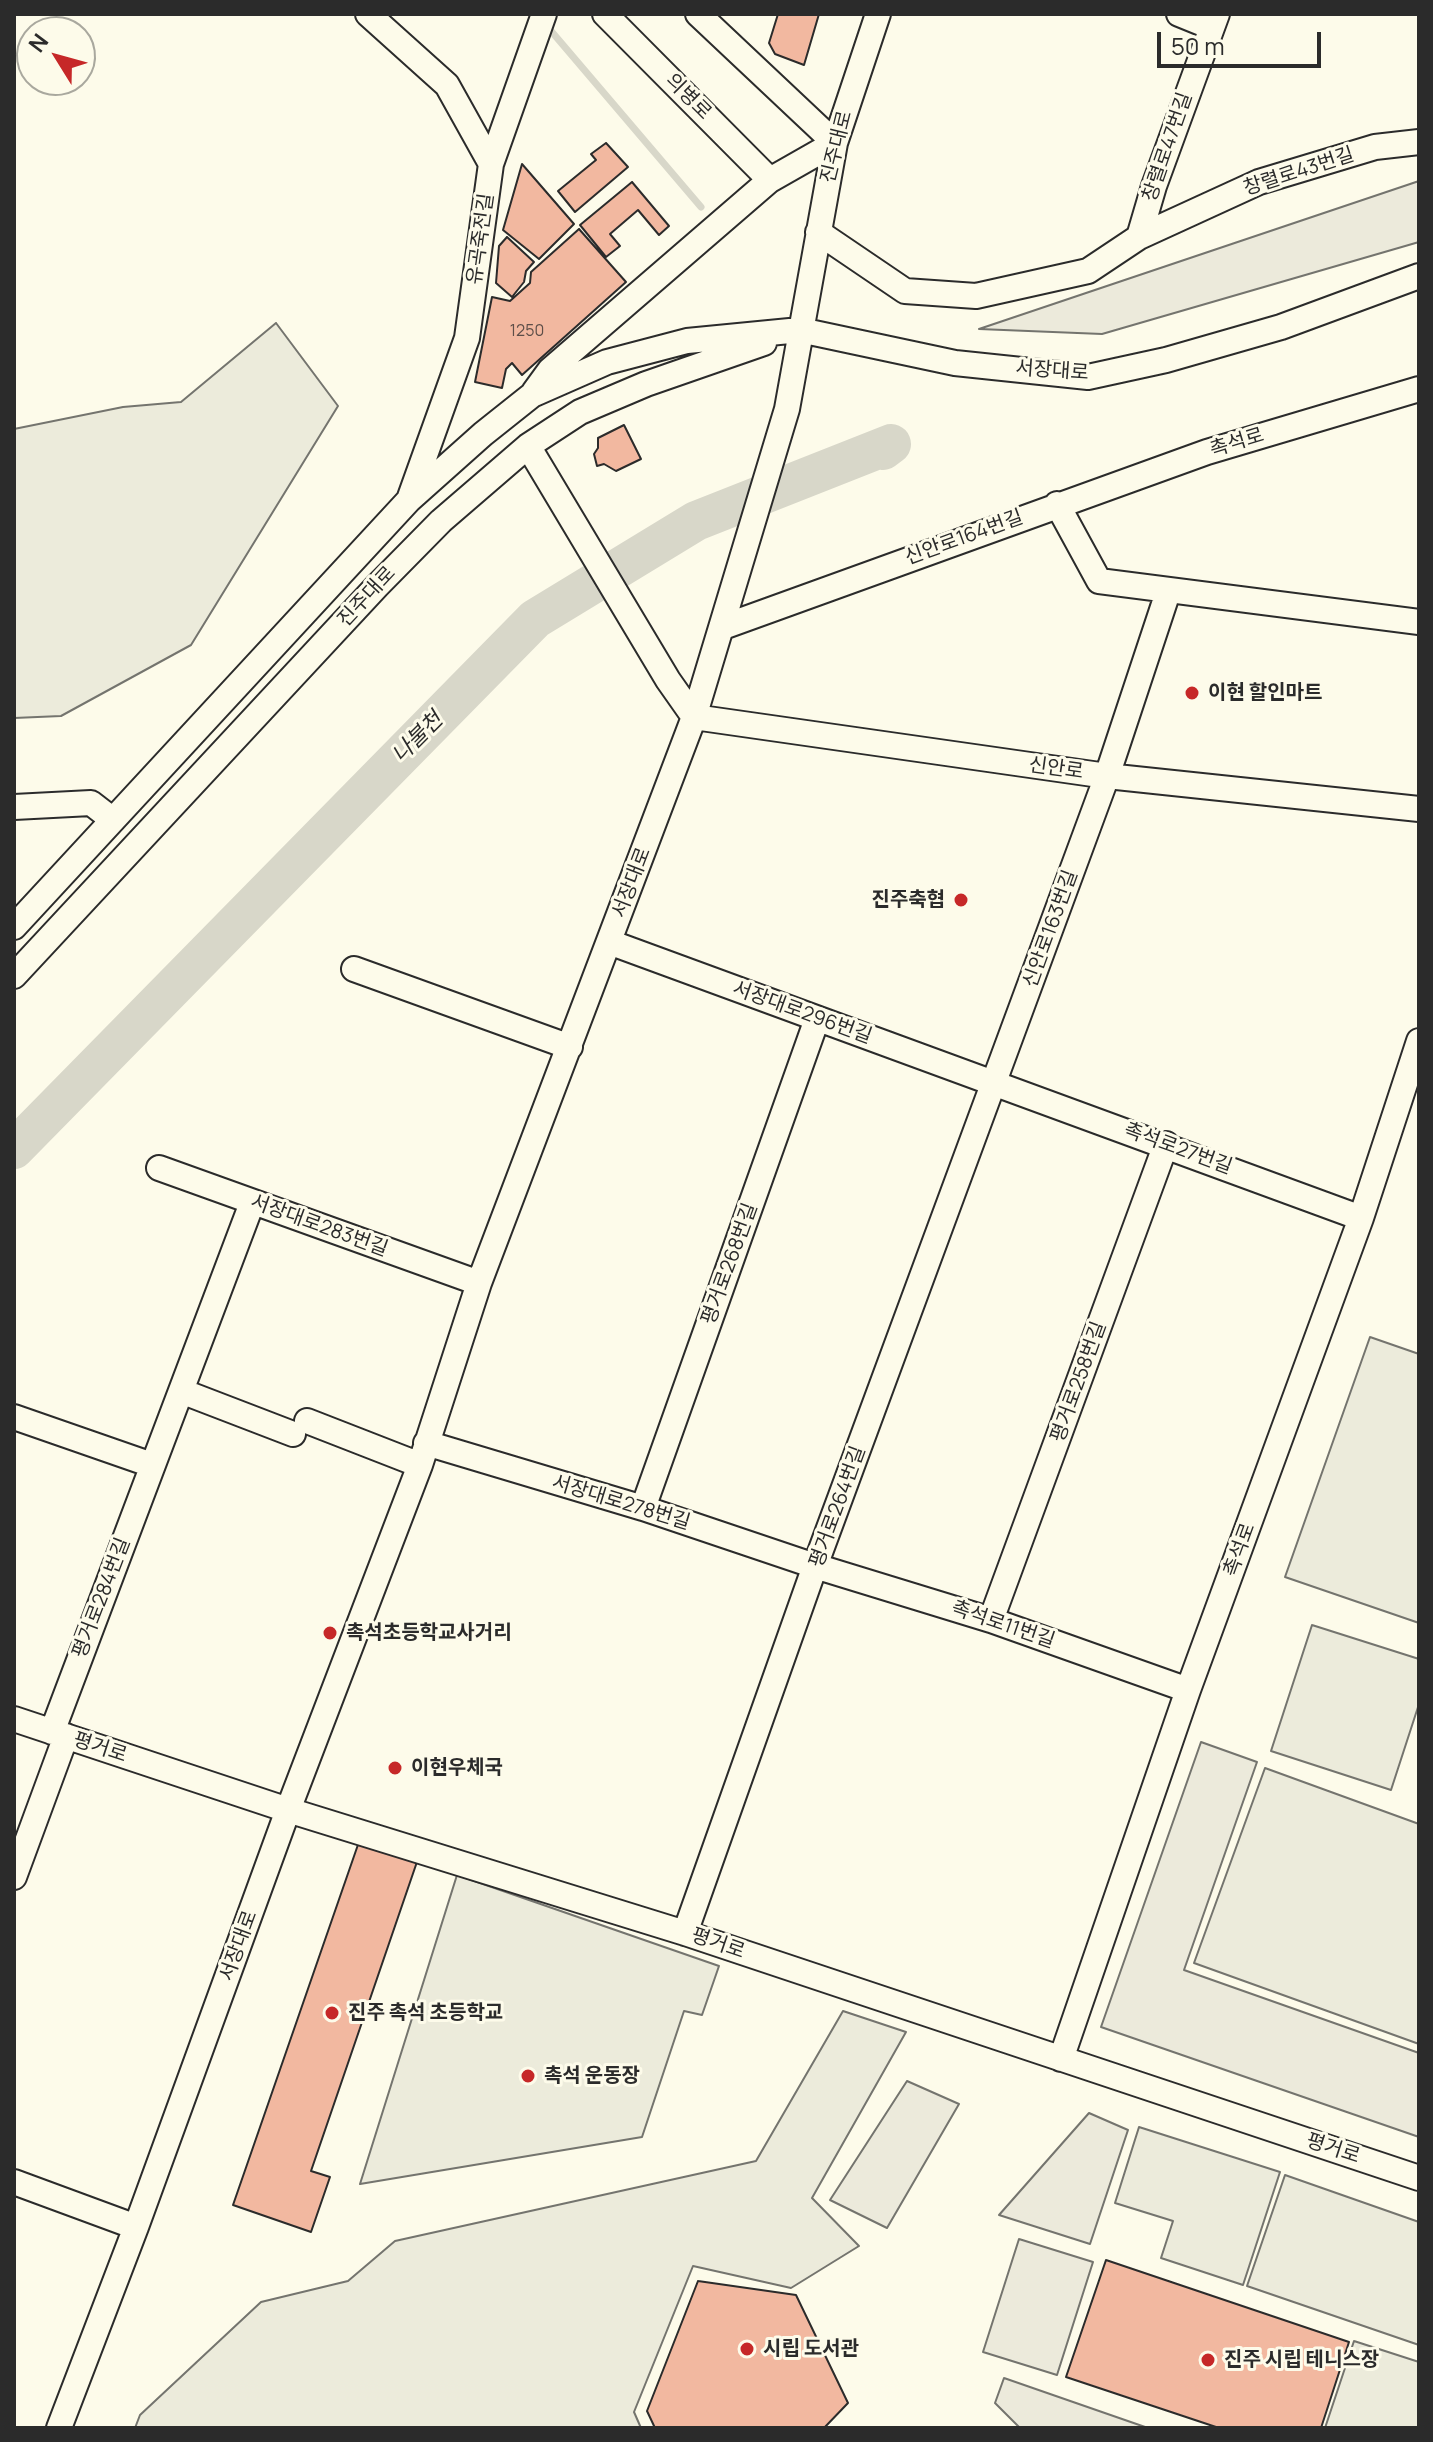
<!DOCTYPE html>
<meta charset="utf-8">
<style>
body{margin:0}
#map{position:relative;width:1433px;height:2442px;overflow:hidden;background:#fdfbea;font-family:Manrope,sans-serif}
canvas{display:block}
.frame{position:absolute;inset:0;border:16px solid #2b2b2b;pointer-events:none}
.north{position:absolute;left:16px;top:16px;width:80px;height:80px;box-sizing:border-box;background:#fdfbea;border:2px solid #a9a89e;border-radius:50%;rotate:307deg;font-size:22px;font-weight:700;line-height:32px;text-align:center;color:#2b2b2b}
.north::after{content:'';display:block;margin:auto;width:28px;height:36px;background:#c62828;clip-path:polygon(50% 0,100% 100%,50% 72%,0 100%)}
.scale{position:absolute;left:1157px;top:32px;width:164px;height:36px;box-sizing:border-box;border:4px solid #2b2b2b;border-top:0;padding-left:10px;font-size:24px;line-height:28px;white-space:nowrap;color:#2b2b2b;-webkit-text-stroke:6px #fdfbea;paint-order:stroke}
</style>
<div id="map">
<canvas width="1433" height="2442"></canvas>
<div class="frame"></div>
<div class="north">N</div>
<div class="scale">50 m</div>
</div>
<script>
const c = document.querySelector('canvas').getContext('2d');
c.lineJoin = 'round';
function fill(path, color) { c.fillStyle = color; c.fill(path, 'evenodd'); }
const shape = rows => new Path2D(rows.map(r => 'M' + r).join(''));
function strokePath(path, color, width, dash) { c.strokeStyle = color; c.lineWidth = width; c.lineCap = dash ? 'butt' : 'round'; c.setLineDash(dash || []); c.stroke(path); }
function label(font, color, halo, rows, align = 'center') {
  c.font = font + ' Manrope,"Noto Sans KR",sans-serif'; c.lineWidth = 6; c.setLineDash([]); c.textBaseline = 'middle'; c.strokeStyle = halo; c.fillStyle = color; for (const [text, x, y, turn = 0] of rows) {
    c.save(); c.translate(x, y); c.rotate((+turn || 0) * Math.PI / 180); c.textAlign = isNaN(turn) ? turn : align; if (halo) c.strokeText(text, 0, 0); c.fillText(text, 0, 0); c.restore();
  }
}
const green = shape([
 [276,323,338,406,191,645,61,716,14,718,14,429,123,407,181,402,276,323],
 [1370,1337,1419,1354,1419,1623,1285,1577,1370,1337],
 [1312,1625,1419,1659,1419,1704,1391,1790,1271,1751,1312,1625],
 [1265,1768,1419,1824,1419,2044,1194,1963,1265,1768],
 [457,1875,719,1966,702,2015,684,2011,642,2137,360,2184,457,1875],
 [843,2011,906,2032,812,2198,859,2246,791,2288,693,2266,634,2412,641,2428,135,2428,140,2415,261,2302,348,2281,395,2241,756,2161,843,2011],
 [1139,2127,1280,2172,1243,2285,1161,2258,1173,2221,1115,2203,1139,2127],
 [1285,2175,1419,2222,1419,2345,1247,2286,1285,2175],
 [1354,2341,1419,2362,1419,2428,1325,2428,1354,2341]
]);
fill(green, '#ecebdb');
strokePath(green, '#74746e', 2);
const parking = shape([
 [1419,181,1419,242,1102,334,979,329,1419,181],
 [1201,1742,1257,1762,1184,1970,1419,2053,1419,2137,1101,2027,1201,1742],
 [907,2081,959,2104,887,2228,830,2200,907,2081],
 [1089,2113,1128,2130,1090,2244,999,2215,1089,2113],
 [1019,2239,1093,2262,1057,2375,983,2352,1019,2239],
 [1004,2378,1148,2428,1020,2428,995,2403,1004,2378]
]);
fill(parking, '#eceadb');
strokePath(parking, '#74746e', 2);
strokePath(shape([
 [546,25,701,207]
]), '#d8d7c9', 7);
strokePath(shape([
 [14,1149,535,619,696,521,891,444,883,450]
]), '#d8d7c9', 40);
const building = shape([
 [778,14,819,14,804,65,775,54,769,43,778,14],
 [606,143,628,167,575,212,558,191,596,160,591,154,606,143],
 [522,164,574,224,539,259,503,230,522,164],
 [632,182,669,226,659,235,638,210,610,234,620,246,606,257,580,225,632,182],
 [579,229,626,282,522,375,512,363,506,369,502,388,475,382,492,297,510,301,530,283,531,272,579,229],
 [507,237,534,262,526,271,524,282,512,297,496,283,499,246,507,237],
 [624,425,641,459,616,471,604,464,597,466,594,454,598,448,598,438,624,425],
 [361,1836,419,1856,311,2171,330,2177,311,2232,233,2205,361,1836],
 [1106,2260,1349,2342,1321,2428,1219,2428,1066,2377,1106,2260],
 [698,2281,796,2295,848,2403,824,2428,655,2428,647,2411,698,2281]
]);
fill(building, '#f2b8a0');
strokePath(building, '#2b2b2b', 2);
const minor = shape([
 [368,14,447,85,491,164],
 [605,14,770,180],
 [1179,14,1211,27],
 [818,232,905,291,976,296,1088,271,1139,237,1259,182,1375,147,1419,142],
 [1139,237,1154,186,1217,14],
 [534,392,550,370,770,180,835,143,698,14],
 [528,446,668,680,694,717,1107,776,1419,809],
 [410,497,467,338,491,164,544,14],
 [1057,504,1099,581,1419,622],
 [723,627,1207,452,1419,389],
 [14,807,91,803,113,820],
 [14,927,409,500,483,434,532,395,607,362,687,341,800,330,955,363,1088,377,1166,360,1281,327,1419,276],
 [609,942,1361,1218],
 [354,969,570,1047],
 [14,976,377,586,441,521,528,446,580,412,646,384,764,343],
 [159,1168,479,1283],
 [181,1391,293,1434],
 [14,1417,152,1465],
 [307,1421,420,1465],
 [426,1443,643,1508,815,1566,991,1620,1188,1690],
 [643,1508,817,1019],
 [991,1620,1166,1144],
 [14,1719,288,1810,685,1933,1419,2178],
 [52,1732,252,1203],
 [14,1877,66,1736],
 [685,1933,815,1566,1107,776,1168,592],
 [1061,2059,1188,1690,1361,1218,1419,1041],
 [14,2182,136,2227],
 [59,2428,136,2227,288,1810,420,1465,479,1283,694,717,787,409,835,143,878,14]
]);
strokePath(minor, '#2b2b2b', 28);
strokePath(minor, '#fdfbea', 24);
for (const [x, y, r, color] of [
 [1192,693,8,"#c62828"],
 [961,900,8,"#c62828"],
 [330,1633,8,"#c62828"],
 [395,1768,8,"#c62828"],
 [332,2013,8,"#c62828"],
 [528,2076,8,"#c62828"],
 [747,2349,8,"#c62828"],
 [1208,2360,8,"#c62828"]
]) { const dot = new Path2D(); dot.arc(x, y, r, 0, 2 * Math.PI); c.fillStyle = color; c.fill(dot); strokePath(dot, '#fdfbea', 3); }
label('16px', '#5d4e48', null, [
 ["1250",527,332]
]);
label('20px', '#2b2b2b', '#fdfbea', [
 ["의병로",688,97,45],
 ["진주대로",837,147,-76],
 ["창렬로47번길",1168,147,-71],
 ["창렬로43번길",1299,172,-18],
 ["유곡죽전길",481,239,-82],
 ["서장대로",1052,371,4],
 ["촉석로",1237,443,-17],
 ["신안로164번길",964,538,-20],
 ["진주대로",367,597,-47],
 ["신안로",1056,769,8],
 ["서장대로",632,883,-69],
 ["신안로163번길",1051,929,-70],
 ["서장대로296번길",802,1013,20],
 ["촉석로27번길",1178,1149,20],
 ["서장대로283번길",319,1226,20],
 ["평거로268번길",730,1264,-70],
 ["평거로258번길",1079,1382,-70],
 ["서장대로278번길",621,1503,17],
 ["평거로264번길",838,1507,-70],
 ["촉석로",1240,1550,-70],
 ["평거로284번길",102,1598,-69],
 ["촉석로11번길",1003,1625,19],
 ["평거로",100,1748,18],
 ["평거로",718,1944,19],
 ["서장대로",239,1946,-70],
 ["평거로",1333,2149,18]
]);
label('bold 20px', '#2b2b2b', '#fdfbea', [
 ["이현 할인마트",1208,693],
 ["진주축협",945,900,"right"],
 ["촉석초등학교사거리",346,1633],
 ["이현우체국",411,1768],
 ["진주 촉석 초등학교",348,2013],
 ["촉석 운동장",544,2076],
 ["시립 도서관",763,2349],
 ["진주 시립 테니스장",1224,2360]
], 'left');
label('italic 22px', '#2b2b2b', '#fdfbea', [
 ["나불천",418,738,-45]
]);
</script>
